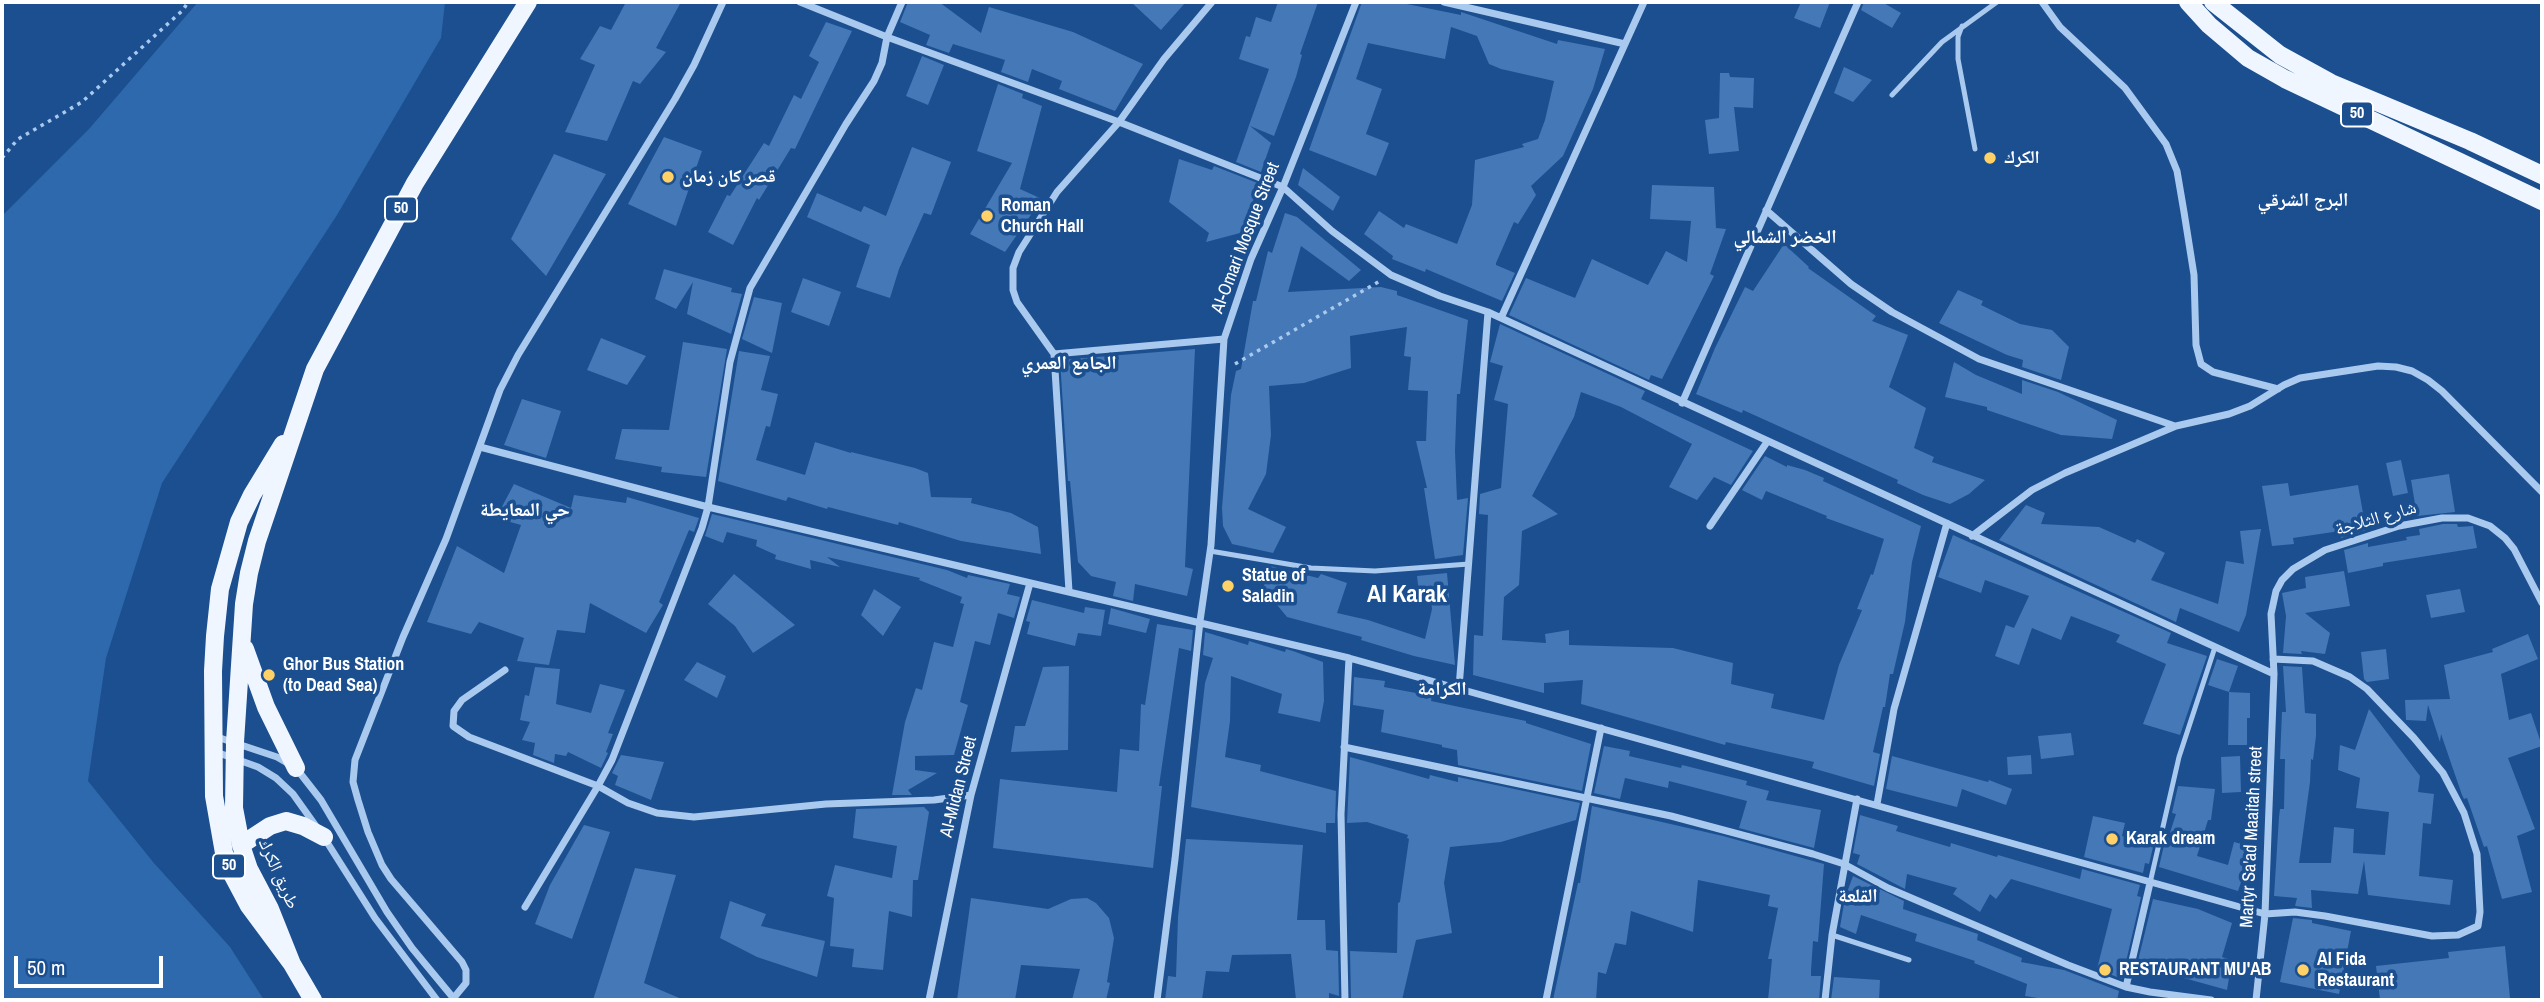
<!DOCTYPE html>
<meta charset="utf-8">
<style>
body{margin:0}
#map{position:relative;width:2544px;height:1002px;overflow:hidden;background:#1b4f8f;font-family:"Archivo Narrow",sans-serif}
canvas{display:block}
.frame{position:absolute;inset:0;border:4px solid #fff;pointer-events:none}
.scale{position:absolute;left:14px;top:956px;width:149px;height:32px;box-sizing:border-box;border:4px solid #fff;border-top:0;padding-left:9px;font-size:21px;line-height:24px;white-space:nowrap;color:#fff;-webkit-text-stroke:5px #1b4f8f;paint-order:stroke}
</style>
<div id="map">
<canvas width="2544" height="1002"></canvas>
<div class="frame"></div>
<div class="scale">50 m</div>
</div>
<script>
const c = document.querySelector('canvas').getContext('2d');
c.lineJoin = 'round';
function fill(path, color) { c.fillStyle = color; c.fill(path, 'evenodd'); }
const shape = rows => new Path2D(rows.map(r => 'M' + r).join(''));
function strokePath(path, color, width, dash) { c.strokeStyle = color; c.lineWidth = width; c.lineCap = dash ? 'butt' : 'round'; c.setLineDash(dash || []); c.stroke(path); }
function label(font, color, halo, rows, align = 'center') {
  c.font = font + ' "Archivo Narrow","Noto Naskh Arabic",sans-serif'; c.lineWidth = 7; c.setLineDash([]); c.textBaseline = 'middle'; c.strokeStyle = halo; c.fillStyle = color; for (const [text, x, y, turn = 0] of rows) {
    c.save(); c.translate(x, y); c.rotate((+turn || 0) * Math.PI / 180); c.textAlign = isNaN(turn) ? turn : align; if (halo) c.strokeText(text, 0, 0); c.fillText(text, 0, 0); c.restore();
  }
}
fill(shape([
 [198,2,445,2,441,38,337,215,162,483,106,658,88,781,153,862,230,947,264,1000,2,1000,2,216,89,129]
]), '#2e69ad');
fill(shape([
 [626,2,681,2,656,48,666,52,640,84,633,81,607,141,565,132,595,65,580,59,600,26,611,30],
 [908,2,939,2,981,33,989,7,1073,32,1143,64,1115,111,1059,89,1062,81,1032,69,1028,82,1001,72,1005,60,953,44,949,53,926,45,930,35,900,22],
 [1131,2,1186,2,1161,30],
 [1278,2,1318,2,1300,54,1302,55,1296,77,1274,136,1250,126,1271,143,1261,172,1236,162,1269,69,1239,59,1246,36,1250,37,1256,17,1271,22],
 [1362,2,1397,2,1461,15,1461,12,1557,44,1558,40,1605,49,1593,89,1563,156,1531,186,1536,195,1518,224,1514,222,1496,263,1496,265,1515,273,1502,301,1426,269,1425,272,1392,259,1393,256,1364,234,1379,211,1404,228,1406,224,1457,244,1472,205,1475,160,1524,147,1522,144,1538,139,1545,120,1554,81,1501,69,1489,64,1477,36,1451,27,1445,59,1368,43,1356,79,1382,89,1366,134,1389,143,1376,176,1309,150],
 [1801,2,1830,2,1820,28,1794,18],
 [1864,2,1882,2,1901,13,1892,28,1861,10],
 [826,22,852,31,795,149,791,148,759,200,757,198,733,245,708,232,727,195,730,196,764,143,769,146,794,95,801,99,819,62,809,56],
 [922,56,944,65,928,105,906,96],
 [1844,67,1872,80,1853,102,1834,93],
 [1720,73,1729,73,1730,77,1754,78,1753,108,1734,107,1739,151,1709,154,1705,120,1719,118],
 [998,84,1023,94,1022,98,1042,106,1020,189,1042,199,1005,252,970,234,1012,163,977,151],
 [664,137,702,151,676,226,628,204],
 [912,147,951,162,931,215,924,213,899,269,890,298,856,287,870,245,807,217,817,193,861,212,864,206,886,216],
 [554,154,606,174,546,276,511,239],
 [1179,159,1212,170,1214,166,1260,184,1240,233,1206,242,1209,233,1169,202],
 [1303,168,1340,197,1333,211,1298,185],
 [1652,185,1714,187,1716,228,1726,229,1710,274,1714,276,1662,379,1651,375,1649,380,1509,315,1526,278,1575,298,1592,259,1648,285,1666,251,1687,262,1691,221,1650,219],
 [1285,213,1297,217,1361,270,1349,281,1301,246,1288,292,1381,287,1397,291,1397,295,1468,320,1460,394,1457,394,1455,451,1457,500,1468,498,1463,555,1435,559,1424,488,1427,488,1416,441,1426,441,1428,391,1408,390,1411,357,1404,356,1407,327,1350,336,1351,368,1304,383,1269,386,1271,435,1266,474,1248,509,1286,527,1273,553,1232,544,1223,526,1222,508,1231,395,1236,371,1241,369,1253,301,1256,301,1268,251,1272,253],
 [1784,244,1809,267,1808,268,1876,316,1872,321,1908,335,1889,387,1926,408,1914,448,1934,457,1932,462,1985,480,1969,494,1950,504,1923,495,1897,483,1898,480,1743,410,1742,413,1696,394,1715,348,1745,287,1753,291],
 [664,269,732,288,731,292,742,294,731,334,687,314,693,282,676,309,655,299],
 [803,278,841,292,829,326,791,312],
 [1958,290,1983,301,1981,305,2020,324,2052,330,2069,347,2061,380,2022,367,2023,360,2007,355,1939,323],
 [754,297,782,303,772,353,742,339],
 [1500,324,1645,391,1641,399,1753,451,1731,485,1714,477,1697,500,1669,487,1692,444,1621,407,1581,392,1574,417,1532,496,1558,514,1522,531,1519,585,1504,597,1502,640,1546,643,1545,634,1569,630,1569,645,1673,648,1733,663,1731,684,1774,694,1771,708,1824,720,1839,665,1862,610,1857,609,1871,574,1873,575,1884,539,1826,518,1827,516,1766,491,1762,500,1742,490,1765,456,1787,467,1787,465,1805,470,1824,478,1823,481,1921,526,1912,562,1905,622,1893,674,1890,674,1885,707,1883,707,1873,752,1880,754,1874,786,1812,768,1814,762,1726,742,1725,745,1581,704,1583,680,1544,683,1544,693,1473,675,1474,635,1483,636,1488,515,1479,514,1480,494,1501,488,1508,404,1494,400,1503,366,1490,362],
 [601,338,646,356,627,385,587,370],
 [683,342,727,349,706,477,661,472,662,467,615,459,622,429,669,430],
 [1195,349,1185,567,1193,569,1187,596,1135,584,1133,601,1113,596,1116,582,1091,576,1078,562,1070,481,1068,481,1060,360],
 [739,351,770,356,761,390,778,394,770,427,766,426,756,460,805,475,815,442,851,453,851,452,915,468,928,473,931,497,972,498,971,503,1011,513,1038,527,1041,554,961,541,899,522,898,525,828,507,827,509,788,497,786,501,718,481],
 [1954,362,1976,375,2022,394,2022,380,2058,392,2117,420,2112,439,2061,435,1987,410,1987,407,1945,397],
 [522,399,561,411,546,458,504,445],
 [2401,460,2408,493,2393,496,2386,463],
 [2449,474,2455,512,2417,516,2411,480],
 [2288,483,2290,496,2358,485,2366,530,2341,538,2340,531,2293,538,2294,544,2272,546,2262,486],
 [514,484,571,508,574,495,626,503,627,497,699,518,694,532,689,530,659,602,663,605,646,633,590,603,585,633,557,630,549,665,517,661,524,638,479,622,471,634,427,622,457,546,504,573,521,525,496,518],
 [2026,505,2045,513,2041,524,2099,527,2135,543,2137,539,2165,553,2151,580,2218,604,2226,561,2244,564,2240,531,2261,529,2246,615,2239,632,2180,608,2176,622,1999,540],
 [712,514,947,570,967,578,968,575,1010,584,1007,594,1020,597,1014,618,998,613,990,645,975,641,960,702,968,705,954,755,915,756,915,770,937,773,908,790,912,795,892,795,905,722,916,688,922,690,934,642,953,647,964,604,960,603,962,597,919,580,920,578,827,557,840,567,810,560,811,569,775,559,776,555,756,546,757,540,727,532,723,543,705,536],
 [2443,524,2457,524,2458,527,2473,526,2477,548,2383,563,2383,566,2348,573,2344,550,2368,543,2368,547,2407,540,2406,537,2420,535,2419,529],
 [1953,535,2171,633,2167,643,2207,656,2180,735,2143,724,2166,664,2116,642,2120,635,2071,616,2061,640,2032,628,2019,665,1995,656,2006,625,2014,628,2029,596,1985,580,1981,593,1938,577],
 [1270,566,1318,578,1321,574,1347,583,1337,613,1368,620,1425,639,1432,609,1430,592,1419,593,1417,576,1447,573,1455,665,1414,656,1361,640,1362,637,1287,617,1263,588],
 [2344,571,2350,606,2305,613,2330,633,2325,654,2301,651,2302,654,2283,653,2286,616,2282,593,2306,588,2305,577],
 [734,574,795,625,753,653,735,626,708,604],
 [874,589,901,607,883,636,861,615],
 [2460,589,2465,612,2431,618,2426,595],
 [1032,600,1084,613,1085,607,1105,610,1101,636,1078,633,1075,646,1027,634,1030,622,1026,621],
 [1111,608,1150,619,1146,633,1108,624],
 [1157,624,1193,630,1191,651,1179,648,1159,786,1162,786,1153,868,993,848,1000,779,1117,792,1120,749,1139,751,1141,704,1145,705],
 [1205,632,1248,645,1249,641,1285,652,1286,649,1293,651,1323,662,1324,701,1320,722,1278,713,1282,694,1231,676,1230,721,1225,757,1261,765,1260,771,1336,791,1335,823,1326,823,1326,833,1191,807,1205,683,1213,658,1203,655],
 [2528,634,2538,659,2501,674,2509,720,2531,713,2542,746,2508,758,2535,829,2517,836,2532,892,2502,899,2487,846,2484,847,2467,798,2464,799,2462,795,2441,734,2440,742,2428,705,2426,721,2406,720,2405,700,2450,699,2444,665,2493,652,2492,649],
 [2386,649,2389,679,2367,682,2364,679,2361,652],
 [2217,659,2238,666,2229,692,2208,685],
 [697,662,726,676,717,698,684,680],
 [1069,666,1068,750,1011,752,1015,726,1025,726,1043,667],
 [2283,666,2302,667,2305,713,2316,714,2316,736,2313,760,2311,759,2310,782,2299,863,2331,863,2334,827,2354,829,2353,853,2385,855,2389,812,2356,808,2360,778,2338,770,2340,745,2355,750,2369,709,2420,776,2418,792,2434,794,2431,824,2423,823,2419,876,2453,880,2450,905,2368,895,2364,861,2358,894,2311,890,2312,908,2295,906,2297,898,2274,896,2279,817,2280,809,2284,809,2285,759,2280,759,2282,712,2286,712],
 [535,667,560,669,556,704,591,713,600,684,625,690,608,733,613,734,606,752,608,753,601,768,568,752,566,756,555,754,554,763,533,755,535,743,522,740,530,722,520,720,525,695,529,696],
 [1354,677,1385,681,1384,687,1432,696,1431,701,1526,721,1526,723,1591,744,1582,791,1458,765,1457,750,1442,747,1442,745,1381,732,1384,710,1353,705],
 [2229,692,2250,693,2250,718,2247,718,2247,745,2228,745],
 [2071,733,2074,755,2041,759,2038,736],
 [1604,746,1630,751,1629,756,1681,768,1682,765,1747,781,1746,785,1769,791,1766,800,1821,810,1814,848,1739,828,1747,801,1669,781,1668,788,1625,778,1620,799,1594,793],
 [621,755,664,762,651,800,615,785,618,776,612,773],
 [2031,755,2032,774,2008,775,2007,757],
 [1892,756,1988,782,1989,780,2012,789,2006,805,1962,789,1957,807,1886,789],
 [2240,756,2241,792,2222,793,2221,757],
 [1350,757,1429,779,1430,775,1458,782,1458,777,1580,803,1576,820,1501,842,1450,847,1444,883,1452,933,1416,940,1402,1000,1351,999,1350,951,1397,953,1398,903,1400,902,1409,839,1407,838,1408,835,1367,822,1347,823],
 [2178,786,2215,789,2211,820,2208,820,2197,856,2228,865,2234,842,2253,847,2238,891,2159,867,2164,845,2166,845,2176,814,2172,813],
 [1592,806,1723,836,1824,864,1818,942,1813,941,1811,971,1811,976,1821,976,1819,1000,1768,1000,1772,959,1768,959,1778,908,1768,906,1770,895,1698,880,1693,932,1631,911,1626,945,1615,943,1606,974,1598,972,1596,1000,1553,1000,1578,883,1580,883],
 [924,807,929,812,918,880,913,880,912,917,889,911,883,970,852,967,854,949,830,946,834,898,827,896,835,865,892,878,897,846,853,838,856,809],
 [1860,815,1898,826,1896,831,1950,847,1951,843,1997,857,1998,855,2080,879,2082,869,2140,885,2137,896,2141,897,2122,979,2097,969,2112,909,2011,879,1996,899,1990,894,1980,912,1953,894,1957,888,1907,874,1905,889,1857,864,1860,855,1853,853],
 [2093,816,2125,823,2122,836,2154,843,2149,864,2145,863,2143,873,2084,857],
 [584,825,610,832,572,939,535,924,550,885],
 [1186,839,1303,845,1297,920,1325,920,1326,950,1338,951,1339,996,1329,993,1329,1000,1296,1000,1291,954,1232,955,1229,972,1206,971,1202,1000,1165,1000,1168,976,1176,977,1178,917],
 [635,868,676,875,644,983,684,1000,593,1000],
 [1853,876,1904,901,1903,909,1978,934,1977,940,2022,958,2021,962,2064,970,2119,991,2117,1000,2050,1000,2025,996,2027,984,1974,963,1975,961,1915,941,1917,934,1861,915,1856,934,1840,927,1845,898],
 [971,898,1048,909,1071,899,1087,898,1096,903,1109,918,1114,938,1107,982,1110,983,1106,1000,1072,1000,1080,969,1021,965,1015,1000,957,1000],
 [2153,899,2198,909,2232,923,2222,957,2232,960,2227,990,2137,965],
 [730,901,766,914,761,926,825,941,817,977,757,957,720,938],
 [2293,918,2312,920,2312,923,2351,931,2339,994,2280,982],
 [2505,946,2510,998,2484,1000,2380,1000,2376,966,2449,958,2448,952],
 [1834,977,1880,980,1879,1000,1831,1000]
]), '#4478b7');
strokePath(shape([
 [2,158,18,139,82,102,183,10,188,2],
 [1235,364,1380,281]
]), '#a9c9ee', 3.5, [3.5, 5]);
strokePath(shape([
 [1962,26,1958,37,1958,59,1975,149],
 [1892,95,1942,42,1997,2],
 [1210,551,1311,568,1375,571,1469,564],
 [2150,883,2179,757,2215,647],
 [1832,935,1909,960]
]), '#a9c9ee', 5);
strokePath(shape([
 [800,2,887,37,1119,122,1283,187,1332,231,1391,275,1440,296,1488,312,2274,674],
 [902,2,887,37,882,63,874,81,846,124,750,288,730,362,708,507,702,528,612,760,598,786,628,803,657,813,694,817,826,804,934,800,971,795],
 [1444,2,1625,44],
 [2042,2,2060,27,2125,88,2166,144,2177,171,2184,212,2194,275,2196,345,2201,364,2213,372,2278,389],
 [1766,210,1851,284,1892,312,1979,359,2175,426],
 [1501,318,1644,2],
 [1054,354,1224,339],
 [1682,403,1858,2],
 [480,447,708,507,1349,658,2265,914,2295,912,2325,916,2432,936,2458,935,2478,926,2480,912,2477,854,2464,813,2443,773,2414,738,2367,689,2350,677,2313,661,2273,659],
 [1710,526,1767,442],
 [1972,536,2032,490,2065,473,2176,426,2229,414,2250,406,2284,385,2300,378,2378,366,2396,367,2412,371,2428,380,2442,391,2542,492],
 [1069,591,1054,354,1017,302,1013,290,1013,268,1019,252,1057,192,1119,122,1164,59,1212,2],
 [505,670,462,700,454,711,453,726,469,737,598,786,525,907],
 [1459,688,1488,312],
 [214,736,277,757,296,768,321,800,387,912,412,948,455,1000],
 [1344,747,1671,816,1813,854,1844,864,1888,888,2068,965,2126,987,2150,992,2211,1000],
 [216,752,258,767,276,778,293,794,318,829],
 [1877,804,1894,709,1947,523],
 [325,839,375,918,437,1000],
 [2126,987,2150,883],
 [452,1000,466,983,466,970,462,962,391,879,382,865,368,832,358,800,353,782,355,760,403,637,446,539,500,390,518,355,675,99,694,65,723,2],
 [929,1000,971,795,1030,583],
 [1157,1000,1175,859,1200,621,1211,545,1224,339,1251,259,1283,187,1356,2],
 [1345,1000,1341,814,1349,658],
 [1546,1000,1601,728],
 [1825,1000,1832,935,1857,799],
 [2256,1000,2265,914,2274,674,2271,614,2276,591,2282,580,2293,569,2325,550,2399,526,2442,518,2468,518,2490,526,2505,538,2514,549,2542,603]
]), '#a9c9ee', 7);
strokePath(shape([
 [2188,2,2209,25,2248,58,2285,79,2542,201],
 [2213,2,2280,55,2331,83,2470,141,2542,175],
 [283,444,252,495,239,522,220,589,215,636,213,671,214,796,224,853,232,874,249,906,292,964,313,1000],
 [245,649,266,707,296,768],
 [241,845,270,826,286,821,303,826,324,837],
 [292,964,270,909,249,869,241,845,234,808,235,742,244,604,249,573,257,541,315,369,415,183,528,2]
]), '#f0f6ff', 18);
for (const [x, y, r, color] of [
 [1990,158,7,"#ffd166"],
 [668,177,7,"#ffd166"],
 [987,216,7,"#ffd166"],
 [1228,586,7,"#ffd166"],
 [269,675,7,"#ffd166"],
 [2112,839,7,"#ffd166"],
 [2105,970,7,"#ffd166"],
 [2303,970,7,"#ffd166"]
]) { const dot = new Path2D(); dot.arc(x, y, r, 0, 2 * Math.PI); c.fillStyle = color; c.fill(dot); strokePath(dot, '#1b4f8f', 2.5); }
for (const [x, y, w] of [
 [2357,114,32],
 [401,209,32],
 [229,866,32]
]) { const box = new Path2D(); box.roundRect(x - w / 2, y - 12.5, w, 25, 5); c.fillStyle = '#1b4f8f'; c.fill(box); strokePath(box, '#fff', 2); }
label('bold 16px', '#fff', null, [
 ["50",2357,114],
 ["50",401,209],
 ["50",229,866]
]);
label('bold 18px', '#fff', '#1b4f8f', [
 ["الكرك",2004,158],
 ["قصر كان زمان",682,177],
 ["Roman",1001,206],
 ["Church Hall",1001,227],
 ["Statue of",1242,576],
 ["Saladin",1242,597],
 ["Ghor Bus Station",283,665],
 ["(to Dead Sea)",283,686],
 ["Karak dream",2126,839],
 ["Al Fida",2317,960],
 ["Restaurant",2317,981],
 ["RESTAURANT MU'AB",2119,970]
], 'left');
label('18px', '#fff', '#1b4f8f', [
 ["AI-Omari Mosque Street",1246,238,-69],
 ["شارع الثلاجة",2376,519,-16],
 ["AI-Midan Street",959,787,-76],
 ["Martyr Sa'ad Maaitah street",2252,837,-87],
 ["طريق الكرك",278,874,66]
]);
label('bold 19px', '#fff', '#1b4f8f', [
 ["البرج الشرقي",2303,201],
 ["الخضر الشمالي",1785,238],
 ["الجامع العمري",1069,364],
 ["حي المعايطة",525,511],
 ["الكرامة",1442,690],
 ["القلعة",1858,897]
]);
label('bold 24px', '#fff', '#1b4f8f', [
 ["Al Karak",1407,596]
]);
</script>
